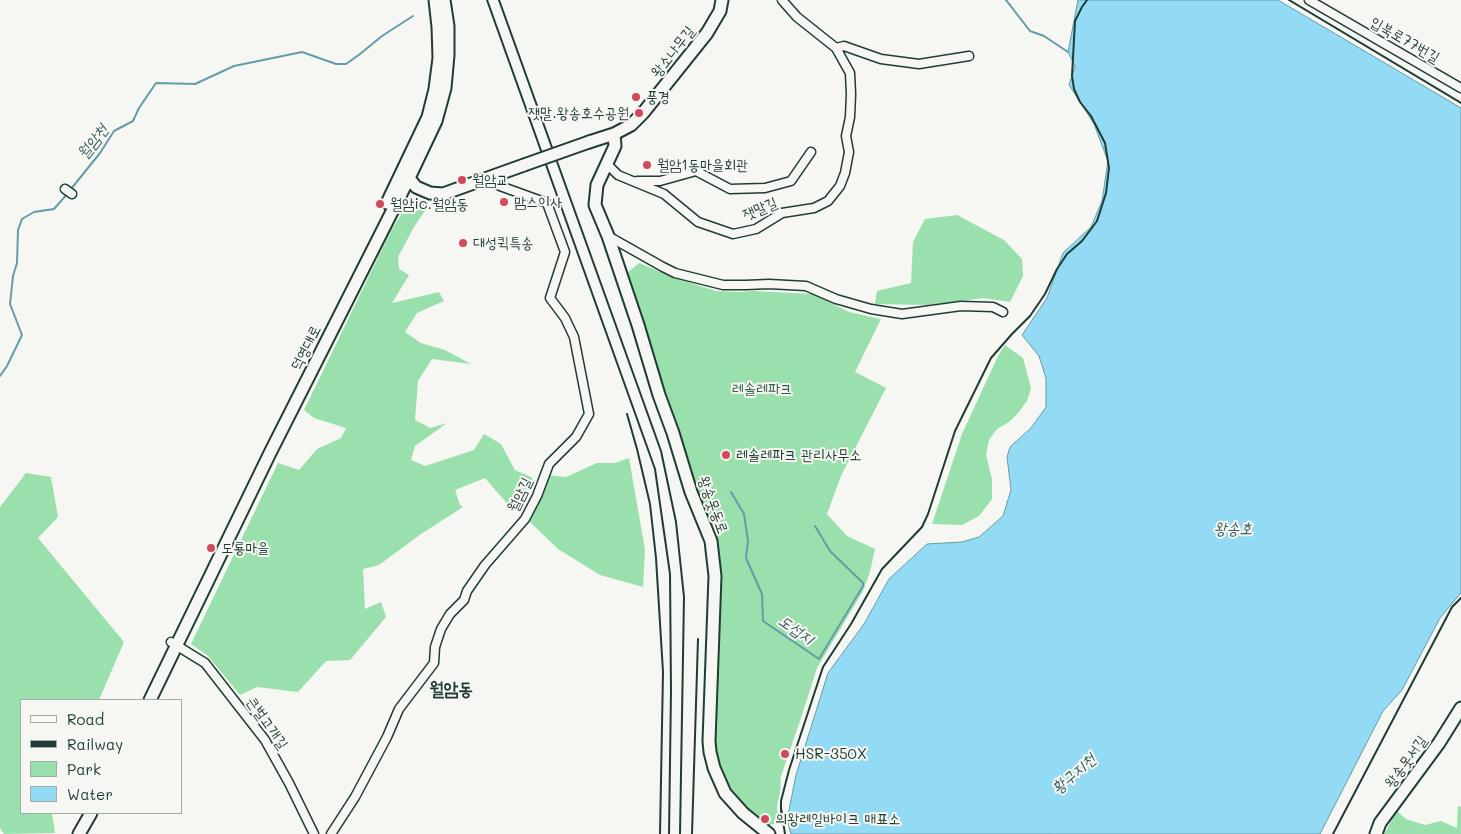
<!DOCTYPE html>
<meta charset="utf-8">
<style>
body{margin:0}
#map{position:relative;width:1461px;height:834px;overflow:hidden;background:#f6f6f2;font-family:Mali,sans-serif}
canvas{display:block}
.legend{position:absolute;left:20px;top:699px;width:162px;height:115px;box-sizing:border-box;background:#f6f6f2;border:1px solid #a0aca6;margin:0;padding:6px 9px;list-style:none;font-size:15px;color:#1f3d34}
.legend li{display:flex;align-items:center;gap:10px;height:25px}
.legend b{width:25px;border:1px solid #a0aca6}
</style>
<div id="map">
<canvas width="1461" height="834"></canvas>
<ul class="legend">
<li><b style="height:6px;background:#f6f6f2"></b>Road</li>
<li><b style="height:6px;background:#1f3d34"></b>Railway</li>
<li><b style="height:14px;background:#9ae0ac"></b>Park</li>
<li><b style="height:14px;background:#93dbf5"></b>Water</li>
</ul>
</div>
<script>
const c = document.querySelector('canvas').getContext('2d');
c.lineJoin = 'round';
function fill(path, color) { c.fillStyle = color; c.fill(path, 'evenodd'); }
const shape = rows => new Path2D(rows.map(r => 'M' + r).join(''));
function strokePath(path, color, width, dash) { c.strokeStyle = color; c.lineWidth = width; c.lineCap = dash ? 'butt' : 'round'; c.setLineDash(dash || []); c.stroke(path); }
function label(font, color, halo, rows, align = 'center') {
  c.font = font + ' Mali,"Poor Story",sans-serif'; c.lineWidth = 4; c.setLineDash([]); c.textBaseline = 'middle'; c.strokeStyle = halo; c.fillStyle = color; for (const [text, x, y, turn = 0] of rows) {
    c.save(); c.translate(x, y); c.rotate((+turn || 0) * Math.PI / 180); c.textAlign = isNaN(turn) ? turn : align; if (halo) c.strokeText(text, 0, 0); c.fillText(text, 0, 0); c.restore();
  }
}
fill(shape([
 [416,199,429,205,414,227,398,257,399,269,409,275,392,303,439,292,444,301,417,313,405,332,421,343,445,350,471,364,432,359,418,381,415,420,430,428,447,423,415,446,411,460,425,466,474,450,484,434,501,444,515,470,533,478,522,496,510,507,485,478,455,490,460,505,463,507,421,534,379,565,363,569,365,609,381,602,386,617,350,660,326,661,298,692,257,687,240,695,208,656,191,644,278,463,299,470,317,449,341,438,346,428,314,418,304,410,391,231,409,202],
 [957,215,1004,240,1022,259,1023,276,1010,302,984,298,927,305,875,304,877,291,911,283,913,242,925,219],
 [639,263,675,278,716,291,739,292,753,291,813,294,849,312,881,319,855,372,886,388,841,476,827,514,847,536,875,549,870,572,863,591,817,668,800,721,781,776,780,793,777,805,778,823,770,825,756,819,729,792,716,765,712,741,718,574,687,464,627,273],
 [1005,345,1023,358,1031,388,1027,401,1019,412,1009,422,997,429,989,440,986,455,992,479,992,499,979,516,962,525,932,524,962,434,998,356],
 [629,458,645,550,643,587,600,575,558,549,528,520,548,475,566,477,597,463,615,463],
 [26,473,51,477,58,517,38,538,124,642,99,700,21,700,21,813,52,813,55,833,4,834,0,828,0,507],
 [1458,806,1461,807,1461,834,1384,834,1397,811,1406,819,1425,825,1441,821,1457,828]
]), '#9ae0ac');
const water = shape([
 [1078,0,1278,0,1461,108,1461,593,1440,618,1402,690,1383,711,1320,834,791,834,787,820,796,775,828,673,864,624,889,579,927,544,962,542,979,537,1003,516,1011,490,1007,457,1010,447,1031,428,1046,407,1046,378,1039,356,1022,335,1047,298,1063,253,1091,227,1102,201,1108,161,1094,124,1069,85,1075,66,1068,52,1078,0]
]);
fill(water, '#93dbf5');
strokePath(water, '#659ca8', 1);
strokePath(shape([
 [1006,0,1030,31,1044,36,1068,52],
 [71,189,100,153,114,131,133,121,139,108,156,83,195,84,234,66,302,52,336,64,346,64,360,54,382,36,413,16],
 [0,376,7,366,22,335,10,304,13,276,17,263,18,230,22,219,34,212,54,209,68,193],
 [731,492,744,514,748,541,746,558,762,594,763,621,819,659,863,586,863,583,830,551,815,526]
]), '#659ca8', 2);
const street = shape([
 [1309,0,1461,88],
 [836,48,844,46,881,59,919,64,969,56],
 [607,164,618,175,664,194,698,222,733,234,756,229,782,213,814,208,828,201,840,186,845,173,849,152,846,136,850,117,851,94,850,73,836,48,797,17,782,0],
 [637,181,660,181,696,171,730,189,765,188,791,181,811,152],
 [65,189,72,194],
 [608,236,663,267,675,273,723,285,746,285,769,284,806,286,836,299,871,309,902,314,961,306,993,307,1003,312],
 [171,642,205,663,265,740,289,783,314,834],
 [331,834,355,797,387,737,399,709,434,663,435,647,441,629,450,614,464,600,467,591,485,565,525,519,537,496,549,464,576,437,589,414,574,337,565,318,550,298,565,252,547,203,500,186,488,177]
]);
const secondary = shape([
 [614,134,615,146,597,185,595,205,608,236,638,325,659,395,673,433,691,492,711,541,715,576,709,741,710,752,714,768,725,793,743,813,769,834],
 [589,142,614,134,631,125,643,113,707,33,720,11,722,0],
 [406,174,416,187,430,193,443,194,524,165],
 [387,203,428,117,435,89,439,58,438,27,435,0],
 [150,700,270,453,409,178,436,121,445,88,448,55,448,26,444,0],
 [79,834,91,813],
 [1376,834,1380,823,1439,743,1461,708]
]);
strokePath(street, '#1f3d34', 11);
strokePath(secondary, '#1f3d34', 15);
strokePath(street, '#f6f6f2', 8);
strokePath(secondary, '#f6f6f2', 11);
strokePath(shape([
 [487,0,655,469,670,574,671,690,669,834],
 [499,0,661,451,676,522,684,597,680,834],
 [1289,0,1461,103],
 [627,414,637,449,650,504,656,558,663,672,660,834],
 [781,808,785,834],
 [781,813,781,801,789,770,823,667,851,624,882,569,922,527,928,514,955,431,991,358,1012,334,1030,316,1045,294,1057,269,1067,254,1082,241,1097,221,1106,193,1109,168,1105,143,1091,116,1080,102,1074,89,1072,76,1075,21,1082,7,1087,0],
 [692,834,698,639],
 [1333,834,1452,607,1461,598]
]), '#1f3d34', 2);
const secondaryBridge = shape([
 [524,165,589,142]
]);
strokePath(secondaryBridge, '#1f3d34', 15, []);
strokePath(secondaryBridge, '#f6f6f2', 11);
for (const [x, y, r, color] of [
 [636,97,5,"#d1495b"],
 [639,113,5,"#d1495b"],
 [647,165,5,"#d1495b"],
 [462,180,5,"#d1495b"],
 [504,202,5,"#d1495b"],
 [380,204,5,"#d1495b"],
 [463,243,5,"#d1495b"],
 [726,455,5,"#d1495b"],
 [211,548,5,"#d1495b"],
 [785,754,5,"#d1495b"],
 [765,819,5,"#d1495b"]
]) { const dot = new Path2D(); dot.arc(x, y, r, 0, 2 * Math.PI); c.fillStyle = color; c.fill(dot); strokePath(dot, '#f6f6f2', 2); }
label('15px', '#1f3d34', '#f6f6f2', [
 ["입북로77번길",1405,40,30],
 ["왕소나무길",673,52,-52],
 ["잿말길",760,209,-23],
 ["덕영대로",306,348,-63],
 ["월암길",520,495,-64],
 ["왕송못동로",713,505,70],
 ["큰벌고개길",267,723,55],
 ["왕송못서길",1406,762,-54]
]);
label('15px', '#1f3d34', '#f6f6f2', [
 ["풍경",646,97],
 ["잿말.왕송호수공원",629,113,"right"],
 ["월암1동마을회관",657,165],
 ["월암교",472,180],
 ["맘스이사",514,202],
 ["월암ic.월암동",390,204],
 ["대성퀵특송",473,243],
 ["레솔레파크 관리사무소",736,455],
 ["도룡마을",221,548],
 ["HSR-350X",795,754],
 ["의왕레일바이크 매표소",775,819]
], 'left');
label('15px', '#385e4c', '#f6f6f2', [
 ["레솔레파크",762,389]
]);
label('italic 16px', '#365d5b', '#f6f6f2', [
 ["월암천",93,142,-52],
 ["왕송호",1233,529],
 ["도섭지",796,630,34],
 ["황구지천",1074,774,-41]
]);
label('bold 18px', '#1f3d34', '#f6f6f2', [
 ["월암동",451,689]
]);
</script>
